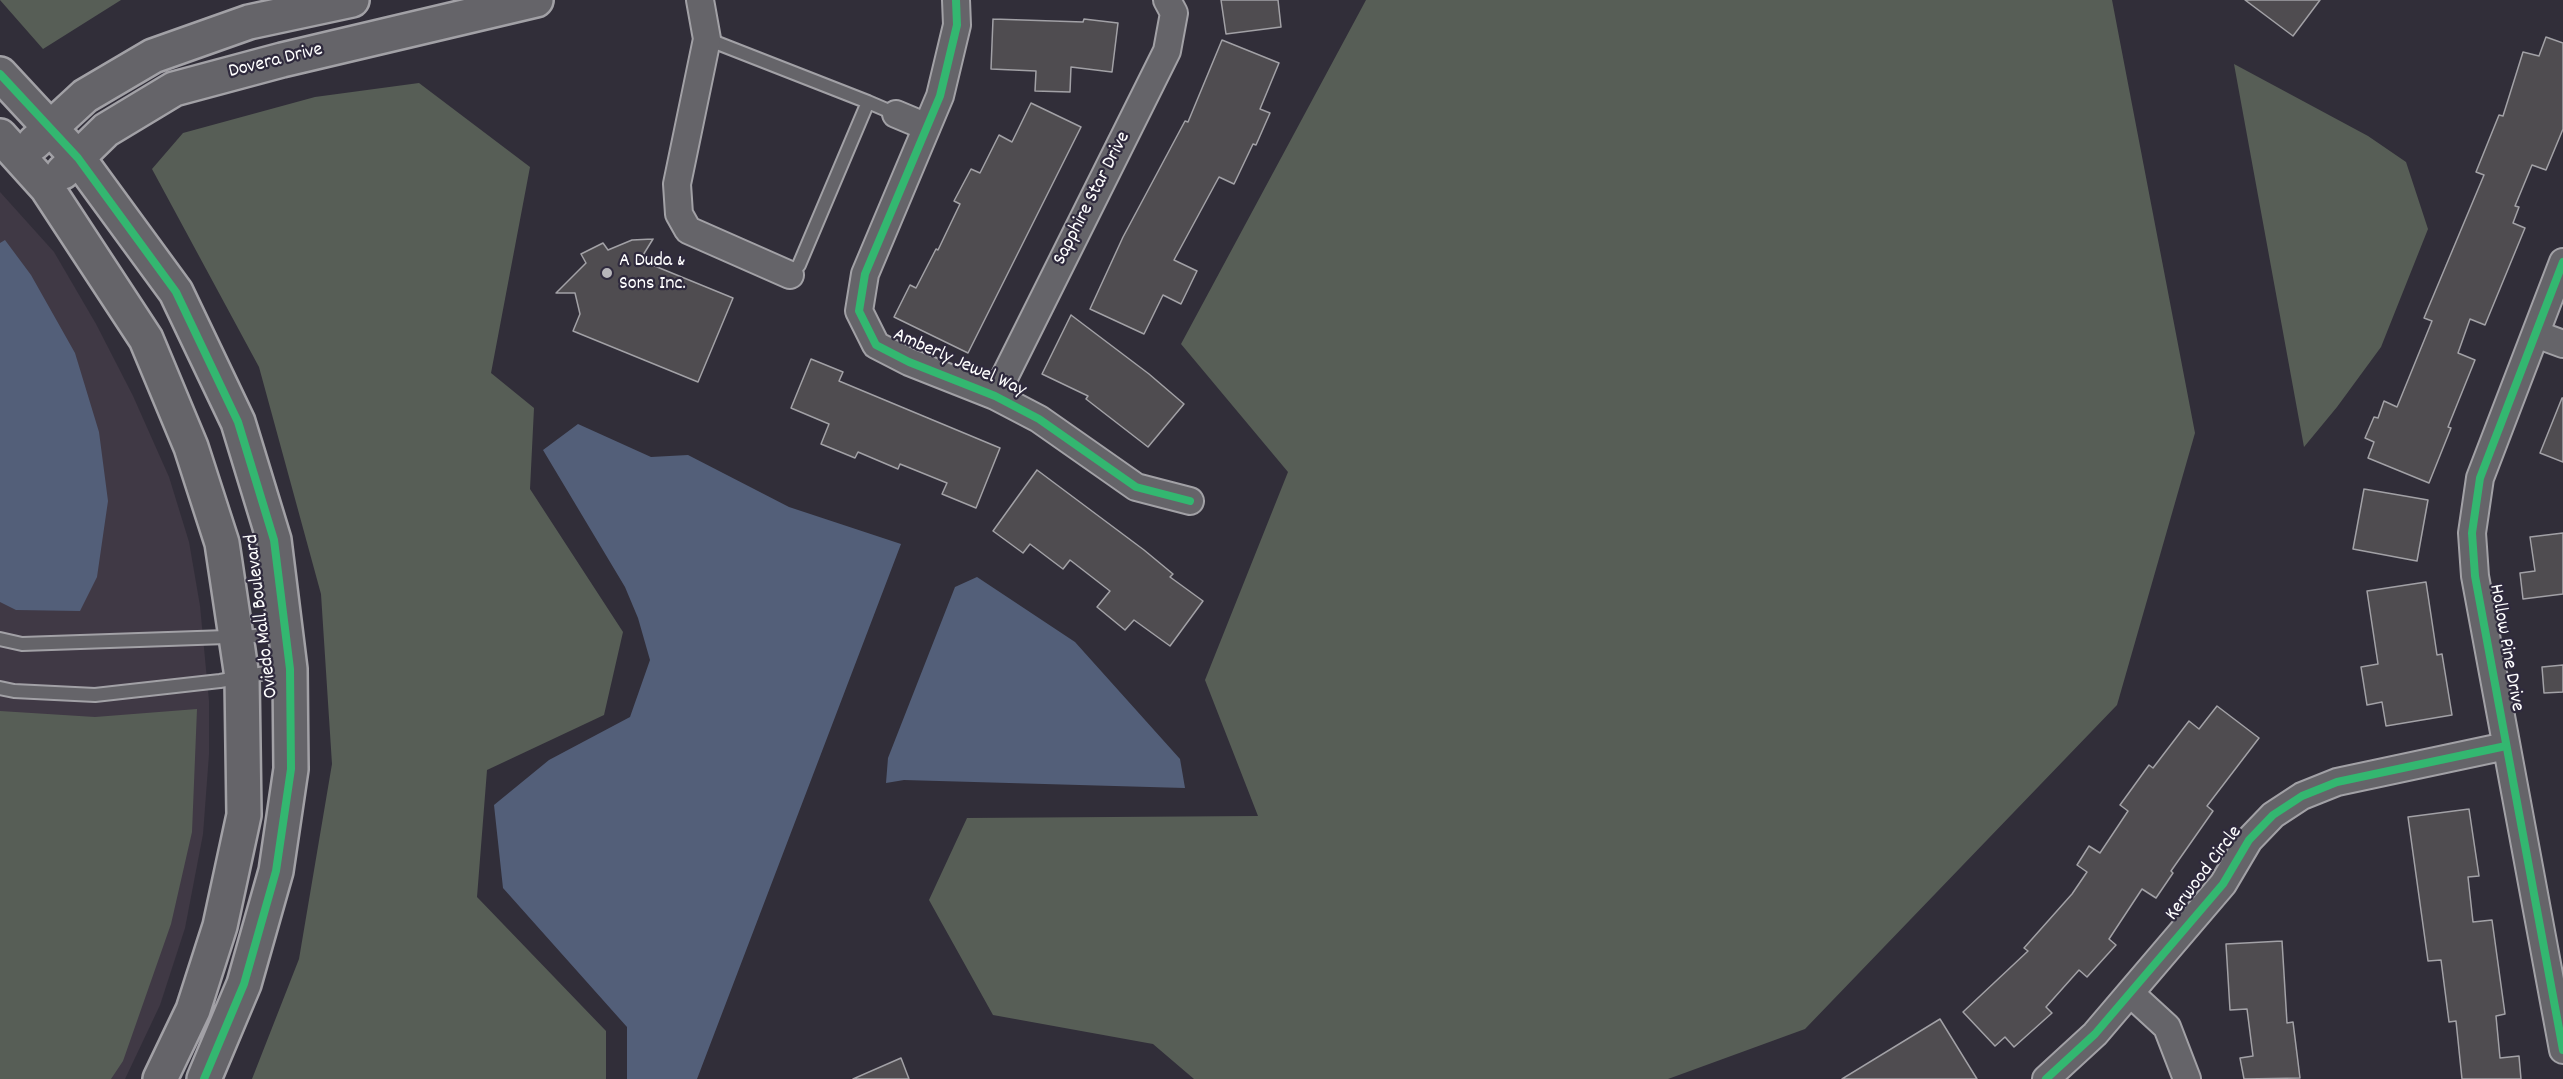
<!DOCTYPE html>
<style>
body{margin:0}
canvas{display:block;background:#312e39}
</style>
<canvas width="2563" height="1079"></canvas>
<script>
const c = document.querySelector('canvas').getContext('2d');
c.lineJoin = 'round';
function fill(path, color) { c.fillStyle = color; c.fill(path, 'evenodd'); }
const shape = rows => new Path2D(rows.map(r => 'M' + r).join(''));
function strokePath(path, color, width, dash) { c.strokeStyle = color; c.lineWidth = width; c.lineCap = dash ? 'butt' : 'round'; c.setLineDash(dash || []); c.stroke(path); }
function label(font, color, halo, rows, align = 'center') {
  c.font = font + ' Dekko,sans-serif'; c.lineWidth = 4.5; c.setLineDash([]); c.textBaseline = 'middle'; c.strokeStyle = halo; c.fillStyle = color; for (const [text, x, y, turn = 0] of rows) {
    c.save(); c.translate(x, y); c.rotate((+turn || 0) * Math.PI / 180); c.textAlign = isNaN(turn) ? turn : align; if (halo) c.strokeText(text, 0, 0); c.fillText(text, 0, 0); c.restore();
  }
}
fill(shape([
 [0,192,54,252,96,324,133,396,169,477,189,542,200,606,209,701,209,754,203,834,185,928,160,1005,125,1079,0,1079]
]), '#403945');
fill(shape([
 [0,0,121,0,43,49],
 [1366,0,2112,0,2195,433,2117,705,1805,1029,1668,1079,1194,1079,1153,1044,993,1015,929,900,967,818,1258,816,1205,680,1288,472,1181,344],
 [2234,64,2368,136,2406,162,2428,229,2381,347,2337,407,2304,447],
 [419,83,530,167,491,373,534,408,530,489,623,632,604,715,487,770,477,897,606,1031,606,1079,252,1079,299,959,332,764,321,594,259,367,152,169,183,133,315,97],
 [197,709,192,832,171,924,123,1061,111,1079,0,1079,0,711,95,717]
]), '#575e56');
fill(shape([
 [5,240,31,275,75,353,99,432,108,501,97,577,80,611,16,610,0,602,0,243],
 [578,424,651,457,688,455,789,507,901,544,697,1079,627,1079,627,1027,503,888,494,805,549,760,630,717,650,660,638,618,625,587,543,450],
 [977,577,1075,642,1180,759,1185,788,904,780,886,783,888,758,955,587]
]), '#535f79');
const building = shape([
 [1221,0,1278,0,1281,27,1226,34,1221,0],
 [2245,0,2320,0,2293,36,2245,0],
 [993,19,1083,22,1084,19,1118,23,1112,72,1071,67,1070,92,1035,91,1036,71,991,69,993,19],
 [2546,37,2563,43,2563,129,2546,170,2532,165,2515,206,2519,207,2513,223,2525,228,2485,325,2470,319,2458,353,2475,360,2448,427,2451,428,2429,483,2368,458,2374,442,2365,438,2374,417,2378,418,2384,401,2397,407,2432,321,2424,318,2484,175,2476,172,2499,115,2503,116,2523,52,2539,56,2546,37],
 [1222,40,1279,63,1260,109,1270,113,1256,145,1253,144,1234,184,1219,177,1174,260,1197,271,1181,304,1163,295,1144,334,1090,309,1123,237,1185,121,1188,122,1222,40],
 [1031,103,1081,127,968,353,894,317,910,285,916,288,936,249,938,250,960,204,954,201,971,169,980,173,999,135,1012,142,1031,103],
 [653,239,640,260,733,298,698,382,573,331,580,314,575,293,556,293,586,263,581,254,603,243,608,250,632,240,653,239],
 [1071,315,1149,374,1184,404,1148,447,1086,399,1088,396,1042,374,1071,315],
 [811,359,843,372,839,381,1000,448,976,508,942,494,947,483,900,464,898,469,858,452,855,458,821,444,829,424,791,408,811,359],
 [2562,398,2563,398,2563,462,2540,453,2562,398],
 [1037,470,1144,550,1173,574,1170,577,1203,601,1170,646,1134,620,1125,630,1097,607,1110,591,1070,560,1063,569,1030,544,1023,553,993,531,1037,470],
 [2364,489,2428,500,2417,561,2353,549,2364,489],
 [2563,533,2563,594,2523,599,2520,573,2535,571,2530,537,2563,533],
 [2426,582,2437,655,2442,654,2452,715,2386,726,2382,702,2367,705,2361,667,2378,664,2367,591,2426,582],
 [2563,665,2563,692,2544,693,2542,667,2563,665],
 [2217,706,2259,738,2207,806,2213,811,2171,871,2173,873,2156,898,2142,889,2109,939,2116,945,2087,977,2079,970,2046,1007,2052,1013,2014,1047,2005,1037,1995,1046,1963,1012,2028,951,2024,948,2072,894,2087,872,2077,865,2089,846,2100,853,2128,811,2120,805,2149,765,2153,768,2189,721,2199,729,2217,706],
 [2469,809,2479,876,2468,877,2473,922,2492,920,2505,1014,2496,1016,2500,1058,2519,1056,2521,1079,2462,1079,2456,1021,2449,1022,2441,960,2428,961,2408,817,2469,809],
 [2282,941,2287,1023,2293,1022,2300,1078,2244,1079,2240,1058,2253,1056,2247,1009,2230,1010,2226,944,2282,941],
 [1940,1019,1977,1079,1842,1079,1940,1019],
 [901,1058,909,1079,853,1079,901,1058]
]);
fill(building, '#4f4c50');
strokePath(building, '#a2a1a6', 1.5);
const lane = shape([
 [707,39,868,102],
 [790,275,799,265,868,102,896,114],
 [0,639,22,644,285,635],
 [0,688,14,691,95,695,220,681,288,669]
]);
const street = shape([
 [700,0,707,39,677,184,679,214,688,230,790,275],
 [956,0,957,25,940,96,865,274,859,311,876,345,909,362,995,396,1039,419,1136,487,1190,501],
 [896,114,927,127],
 [2563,262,2480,478,2472,533,2475,576,2563,1050],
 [2536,334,2563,344],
 [995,396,1167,51,1174,13,1167,0],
 [2130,993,2167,1027,2187,1079],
 [2046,1079,2095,1034,2223,884,2249,840,2273,815,2302,796,2337,782,2506,746]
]);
const secondary = shape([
 [0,74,78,158,176,292,238,422,274,540,290,669,291,769,276,871,244,984,204,1079],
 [0,136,47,188,146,339,191,447,222,543,242,677,244,815,220,926,193,1010,160,1079],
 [34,143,85,96,153,56,249,22,352,0],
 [63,172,106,130,174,89,282,60,536,0]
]);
strokePath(lane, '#a2a1a6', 16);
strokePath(street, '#a2a1a6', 30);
strokePath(secondary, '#a2a1a6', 38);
strokePath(lane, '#656469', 12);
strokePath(street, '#656469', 26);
strokePath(secondary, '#656469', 33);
strokePath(shape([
 [956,0,957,25,940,96,865,274,859,311,876,345,909,362,995,396,1039,419,1136,487,1190,501],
 [0,74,78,158,176,292,238,422,274,540,290,669,291,769,276,871,244,984,204,1079],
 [2563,262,2480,478,2472,533,2475,576,2563,1050],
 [2046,1079,2095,1034,2223,884,2249,840,2273,815,2302,796,2337,782,2506,746]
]), '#33b770', 8);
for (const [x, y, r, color] of [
 [607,273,6,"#b7b6ba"]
]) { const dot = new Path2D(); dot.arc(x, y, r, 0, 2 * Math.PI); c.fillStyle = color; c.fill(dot); strokePath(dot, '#2f2a3d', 2); }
label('20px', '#fff', '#2f2a3d', [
 ["Dovera Drive",276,62,-14],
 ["Sapphire Star Drive",1093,199,-63],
 ["Amberly Jewel Way",959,364,24],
 ["Oviedo Mall Boulevard",263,616,-97],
 ["Hollow Pine Drive",2505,648,80],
 ["Kerwood Circle",2205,874,-53]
]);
label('20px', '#fff', '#2f2a3d', [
 ["A Duda &",619,262],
 ["Sons Inc.",619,285]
], 'left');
</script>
